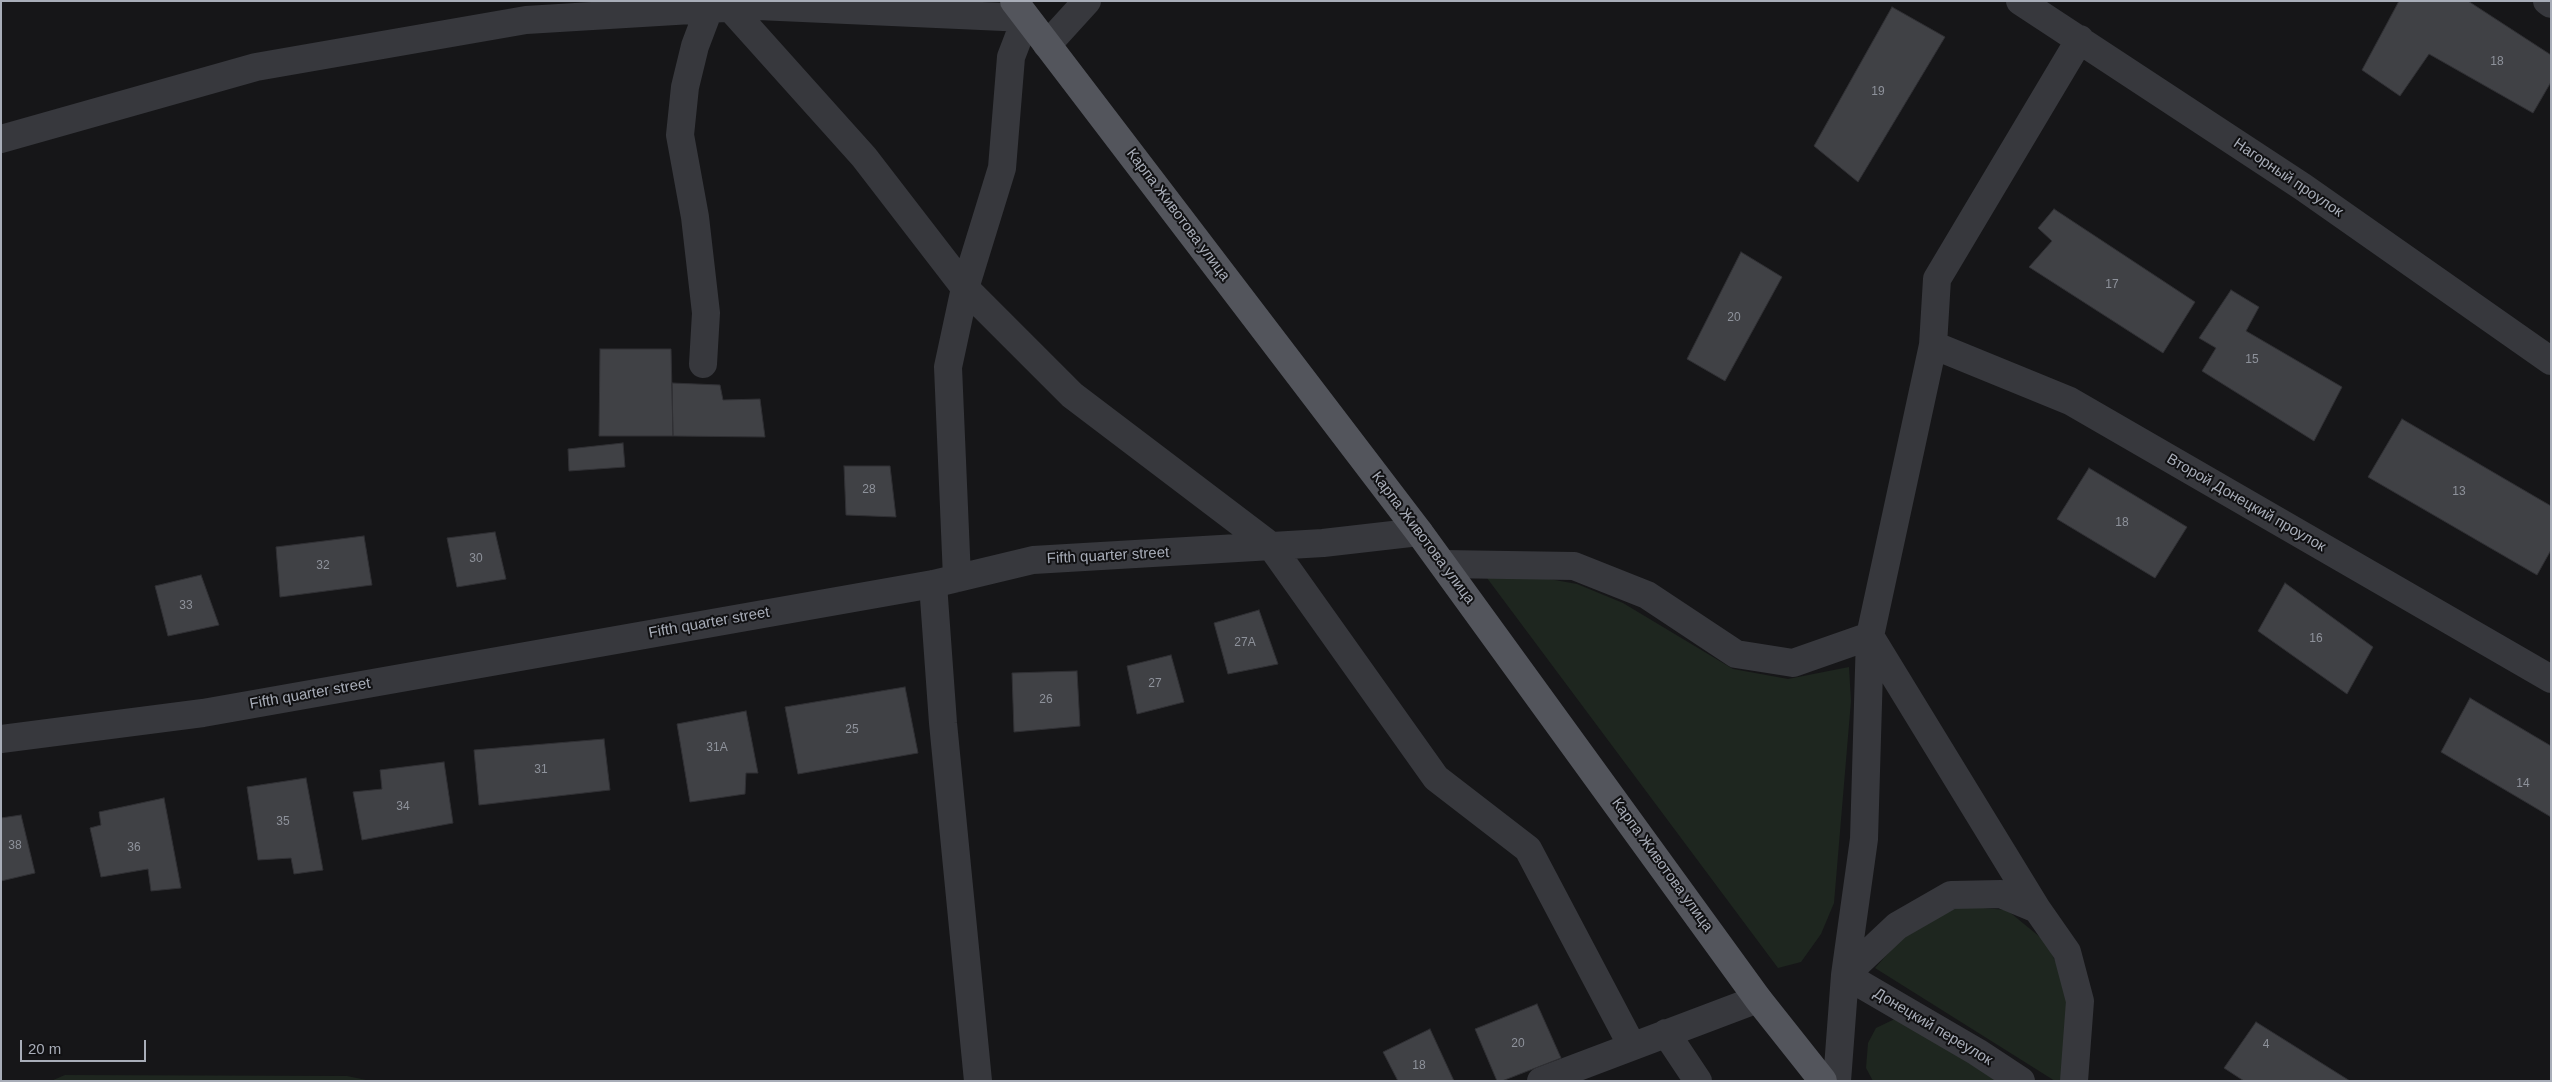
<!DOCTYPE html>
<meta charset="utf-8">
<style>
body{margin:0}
#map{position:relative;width:2552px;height:1082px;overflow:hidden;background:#161618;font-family:Arial,sans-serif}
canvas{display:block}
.frame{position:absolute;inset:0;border:2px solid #a8adb8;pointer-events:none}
.scale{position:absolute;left:20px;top:1040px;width:126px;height:22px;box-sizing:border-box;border:2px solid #a8adb8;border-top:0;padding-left:6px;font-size:15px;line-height:18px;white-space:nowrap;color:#a8adb8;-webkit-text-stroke:4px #111113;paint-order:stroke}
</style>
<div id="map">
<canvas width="2552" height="1082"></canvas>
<div class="frame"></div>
<div class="scale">20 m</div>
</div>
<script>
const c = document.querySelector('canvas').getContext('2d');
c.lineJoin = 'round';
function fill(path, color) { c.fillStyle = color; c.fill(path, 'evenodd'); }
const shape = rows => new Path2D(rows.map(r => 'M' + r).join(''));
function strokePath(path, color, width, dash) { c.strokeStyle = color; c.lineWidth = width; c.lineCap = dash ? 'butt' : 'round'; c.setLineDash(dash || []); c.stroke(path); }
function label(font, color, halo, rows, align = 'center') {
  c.font = font + ' Arial,sans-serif'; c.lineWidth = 4; c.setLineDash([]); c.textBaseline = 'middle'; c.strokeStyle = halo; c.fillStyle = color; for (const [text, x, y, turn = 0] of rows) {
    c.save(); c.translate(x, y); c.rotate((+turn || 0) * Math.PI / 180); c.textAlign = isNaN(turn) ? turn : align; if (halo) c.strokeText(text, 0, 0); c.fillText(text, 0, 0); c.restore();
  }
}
fill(shape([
 [1538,577,1577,584,1623,603,1733,669,1788,679,1849,667,1851,701,1834,903,1821,934,1801,962,1778,968,1487,578],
 [1961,906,2007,910,2046,942,2065,981,2068,1030,2063,1081,2055,1081,1875,968,1899,941,1928,921],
 [1899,1017,1999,1081,1873,1081,1866,1068,1868,1043,1876,1028],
 [65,1075,347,1076,371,1081,51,1081]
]), '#1e261f');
const building = shape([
 [2399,1,2468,1,2551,55,2551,82,2533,113,2429,54,2400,96,2362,70,2399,1],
 [1892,7,1945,37,1858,182,1814,146,1892,7],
 [2054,209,2195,302,2163,353,2029,267,2052,241,2038,228,2054,209],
 [1741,252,1782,277,1725,381,1687,359,1741,252],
 [2231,290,2259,307,2246,331,2342,387,2314,441,2202,371,2216,348,2199,338,2231,290],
 [600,349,671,349,673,436,599,436,600,349],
 [672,383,720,385,723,400,760,399,765,437,673,436,672,383],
 [2402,419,2551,506,2551,550,2537,575,2368,477,2402,419],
 [623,443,625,467,569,471,568,449,623,443],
 [844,466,890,466,896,517,846,515,844,466],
 [2089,468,2187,527,2155,578,2057,519,2089,468],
 [495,532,506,579,457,587,447,538,495,532],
 [364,536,372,585,280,597,276,547,364,536],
 [201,575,219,625,168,636,155,586,201,575],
 [2285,583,2373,647,2347,694,2258,631,2285,583],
 [1259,610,1278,664,1228,674,1214,623,1259,610],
 [1171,655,1184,702,1137,714,1127,666,1171,655],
 [1077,671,1080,726,1014,732,1012,673,1077,671],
 [905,687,918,753,798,774,785,707,905,687],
 [2470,698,2551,746,2551,817,2441,752,2470,698],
 [746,711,758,773,746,773,745,794,690,802,677,724,746,711],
 [604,739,610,790,479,805,474,750,604,739],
 [444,762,453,823,362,840,353,792,382,789,380,770,444,762],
 [306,778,323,870,294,874,291,858,258,860,247,787,306,778],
 [164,798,181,888,151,891,148,869,101,877,90,828,101,825,99,812,164,798],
 [21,815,35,873,1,881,1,818,21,815],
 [1537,1004,1561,1058,1502,1081,1497,1081,1475,1029,1537,1004],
 [2256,1022,2350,1081,2244,1081,2224,1068,2256,1022],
 [1430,1029,1454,1081,1398,1081,1383,1052,1430,1029]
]);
fill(building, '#404145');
strokePath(building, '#303034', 1);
strokePath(shape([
 [724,1,864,157,965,288,1072,395,1271,546,1436,778,1528,849,1632,1046],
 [2020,1,2303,187,2551,361],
 [2547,1,2551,4],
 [1047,45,1087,1],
 [1,139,256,67,526,20,758,6,1026,18,1011,57,1002,168,965,288,948,367,957,578],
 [1933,345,2070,401,2551,679],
 [703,364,706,313,695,217,680,135,685,87,695,46,709,9],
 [1443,564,1574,566,1647,595,1736,654,1793,663,1870,636,2037,909],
 [933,584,943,723,978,1081],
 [1,739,203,713,933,584,1033,560,1323,543,1419,532],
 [1666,1033,1698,1081],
 [1541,1081,1758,999],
 [1837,1081,1845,975,1864,839,1870,636,1933,345,1937,279,2080,39],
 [2021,1081,1977,1052,1845,975,1897,926,1951,895,2001,894,2037,909,2067,952,2080,1001,2074,1081]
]), '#37383d', 28);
strokePath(shape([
 [1014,1,1419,532,1758,999,1823,1081]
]), '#53555c', 28);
label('12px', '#8e929b', null, [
 ["18",2497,62],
 ["19",1878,92],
 ["17",2112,285],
 ["20",1734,318],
 ["15",2252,360],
 ["28",869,490],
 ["13",2459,492],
 ["18",2122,523],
 ["30",476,559],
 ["32",323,566],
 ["33",186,606],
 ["16",2316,639],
 ["27A",1245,643],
 ["27",1155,684],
 ["26",1046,700],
 ["25",852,730],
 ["31A",717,748],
 ["31",541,770],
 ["14",2523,784],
 ["34",403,807],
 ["35",283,822],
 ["38",15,846],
 ["36",134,848],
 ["20",1518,1044],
 ["4",2266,1045],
 ["18",1419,1066]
]);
label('15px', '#a8adb8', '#111113', [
 ["Нагорный проулок",2288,178,34],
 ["Карпа Животова улица",1178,215,53],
 ["Второй Донецкий проулок",2246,503,30],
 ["Карпа Животова улица",1423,538,53],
 ["Fifth quarter street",1108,556,-3],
 ["Fifth quarter street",709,623,-10],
 ["Fifth quarter street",310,694,-10],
 ["Карпа Животова улица",1662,865,54],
 ["Донецкий переулок",1933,1027,31]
]);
</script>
